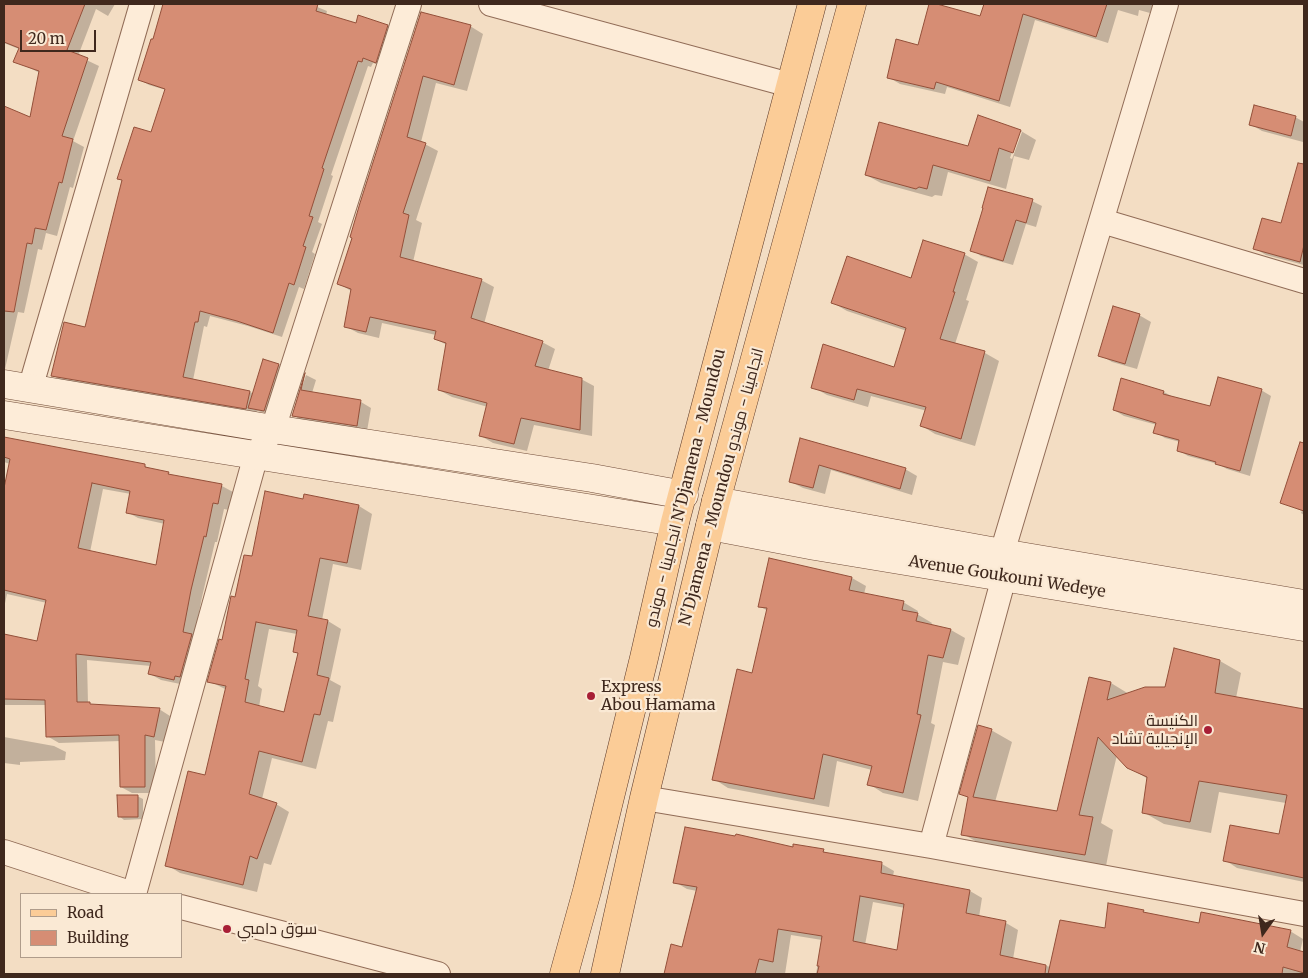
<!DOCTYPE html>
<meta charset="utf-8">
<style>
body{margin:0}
#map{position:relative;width:1308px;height:978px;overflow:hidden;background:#f3ddc3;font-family:Merriweather,serif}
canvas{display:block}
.frame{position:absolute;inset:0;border:5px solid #3f281d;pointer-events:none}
.legend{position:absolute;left:20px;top:893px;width:162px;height:65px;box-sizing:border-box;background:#fae9d4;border:1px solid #af9c8b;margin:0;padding:6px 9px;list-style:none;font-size:15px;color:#3f281d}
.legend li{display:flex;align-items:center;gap:10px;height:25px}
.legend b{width:25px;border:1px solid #af9c8b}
.north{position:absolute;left:1238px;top:908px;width:50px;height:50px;-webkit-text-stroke:4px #fae9d4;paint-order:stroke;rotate:193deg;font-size:14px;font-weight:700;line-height:20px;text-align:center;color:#3f281d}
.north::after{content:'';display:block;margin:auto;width:18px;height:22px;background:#3f281d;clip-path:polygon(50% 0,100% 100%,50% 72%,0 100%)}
.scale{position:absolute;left:20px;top:30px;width:76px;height:22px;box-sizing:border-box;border:2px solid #3f281d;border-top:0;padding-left:6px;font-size:15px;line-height:18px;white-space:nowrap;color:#3f281d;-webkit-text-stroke:4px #fae9d4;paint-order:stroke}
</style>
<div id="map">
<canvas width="1308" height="978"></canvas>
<div class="frame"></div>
<ul class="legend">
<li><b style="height:6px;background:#fbcc97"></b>Road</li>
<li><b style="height:14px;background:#d68d74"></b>Building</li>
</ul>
<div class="north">N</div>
<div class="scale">20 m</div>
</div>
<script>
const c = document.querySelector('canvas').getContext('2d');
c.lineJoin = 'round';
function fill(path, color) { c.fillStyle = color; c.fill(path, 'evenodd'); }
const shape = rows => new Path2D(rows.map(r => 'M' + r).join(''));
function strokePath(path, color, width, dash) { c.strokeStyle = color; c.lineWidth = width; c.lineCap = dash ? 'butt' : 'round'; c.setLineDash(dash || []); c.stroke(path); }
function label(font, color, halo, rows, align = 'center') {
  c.font = font + ' Merriweather,Cairo,serif'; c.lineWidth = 4.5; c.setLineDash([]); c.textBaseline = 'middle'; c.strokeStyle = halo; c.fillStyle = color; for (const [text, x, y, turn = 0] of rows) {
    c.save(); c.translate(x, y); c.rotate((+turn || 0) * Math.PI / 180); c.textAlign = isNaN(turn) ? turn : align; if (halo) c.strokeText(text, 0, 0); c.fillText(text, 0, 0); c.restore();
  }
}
fill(shape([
 [4,4,115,4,108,16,96,9,78,56,99,66,73,141,84,147,73,188,70,187,57,236,46,233,42,250,38,249,24,313,18,312,5,369,4,114,6,108,31,118,40,73,15,61,19,49,4,43],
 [164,4,180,4,186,6,187,4,254,4,269,10,271,4,310,4,327,11,326,15,357,25,387,26,397,32,386,67,373,63,371,67,368,66,331,175,333,176,318,222,322,224,312,252,315,254,304,289,299,287,282,337,248,326,210,316,207,327,204,326,193,380,250,392,254,394,264,361,279,365,284,369,270,414,257,411,256,413,62,381,52,375,86,328,123,181,118,178,152,134,166,90,149,85,140,80,154,41],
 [931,4,981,17,985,4,1153,4,1150,13,1139,10,1138,16,1118,10,1108,43,1035,20,1010,107,947,87,945,94,900,84,888,77,919,46],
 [422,13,470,26,483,34,467,91,436,83,421,142,438,151,416,220,422,223,413,262,481,280,494,287,484,324,542,342,555,349,548,371,581,379,594,386,592,436,534,425,527,451,493,443,481,436,488,407,452,397,439,390,447,345,435,339,436,335,382,323,379,338,358,333,345,326,351,291,338,283],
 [1295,117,1304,122,1303,142,1262,131,1250,124],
 [1021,131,1036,140,1029,160,1014,156,1006,189,948,172,942,196,935,195,932,197,881,183,866,175,969,148],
 [1019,132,1022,132,1012,159,1010,158],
 [1291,194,1304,198,1304,265,1266,255,1254,248,1282,225],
 [1032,201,1042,206,1036,227,1026,224,1013,265,981,256,972,250],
 [964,254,978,262,966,300,969,301,955,344,985,353,999,361,975,446,935,434,922,426,927,411,871,396,868,407,827,395,813,387,895,369,907,331,847,311,833,303,912,279],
 [1139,315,1151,322,1137,369,1112,362,1100,355],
 [306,375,316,380,312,393,361,402,371,408,367,431,304,422,293,415],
 [1261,390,1271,396,1250,476,1227,469,1218,464,1188,456,1178,450,1180,442,1165,438,1155,432,1157,425,1124,416,1114,410,1164,392,1175,398,1211,407],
 [4,438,145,466,152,470,168,473,173,476,222,486,233,492,229,510,224,509,217,542,215,542,202,597,185,685,161,680,150,674,151,666,87,660,88,703,95,706,159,709,170,716,165,742,155,740,156,793,132,793,121,787,121,741,59,743,47,736,46,705,4,705,4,635,38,643,47,603,7,594,4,608,4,494,10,464,4,462],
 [103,489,131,494,127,512,138,518,165,524,156,567,90,552],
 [801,440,905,469,917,476,912,495,831,470,825,494,803,488,791,482],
 [1298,455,1304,457,1304,515,1301,513,1302,511,1282,502],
 [304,500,359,506,372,514,361,570,333,564,322,620,328,621,341,629,330,680,341,686,333,722,328,721,316,769,272,758,262,799,276,804,289,812,271,865,264,863,257,892,180,873,167,865,206,777,227,690,209,681,236,598,253,558],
 [269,629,297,634,294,651,299,654,285,713,259,707,262,689,258,686],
 [852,578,866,586,864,594,903,602,918,611,917,614,932,623,931,625,951,630,965,638,958,665,943,662,931,723,935,725,918,801,883,793,869,784,872,770,837,761,829,807,728,788,714,779,753,675,768,611,759,606],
 [1175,650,1220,661,1241,673,1236,698,1304,710,1304,806,1219,792,1211,833,1164,824,1143,812,1148,779,1128,767,1117,755,1101,823,1113,830,1106,866,984,846,963,834,969,798,961,793,991,730,1012,742,995,802,1058,812,1111,683,1129,694,1166,689],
 [4,737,54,746,66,752,65,760,20,762,20,765,4,763],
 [137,796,143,799,143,819,124,820,119,816],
 [1282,826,1304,830,1304,882,1237,868,1225,860,1280,835],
 [794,848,823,851,829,854,882,864,894,871,893,876,970,891,982,898,979,917,1006,923,1018,930,1013,959,1051,967,1106,930,1143,911,1150,915,1200,925,1290,931,1303,939,1300,952,1304,953,1304,974,816,974,822,940,791,935,785,974,665,974,672,946,683,949,697,891,687,889,675,882],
 [873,902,905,908,898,951,865,945]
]), '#0003');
const building = shape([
 [4,4,85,4,67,50,88,58,62,136,73,139,62,183,59,182,46,230,35,228,32,244,27,243,14,312,4,311,4,106,30,117,39,71,13,62,19,48,4,42,4,4],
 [163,4,318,4,316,11,356,23,358,15,388,25,376,63,363,58,362,62,358,61,322,168,324,169,309,216,313,217,303,246,306,247,294,285,289,283,273,333,237,321,200,311,198,322,195,322,183,377,250,391,246,409,51,376,64,322,85,327,122,180,117,179,134,127,151,132,165,89,138,80,151,39,153,39,163,4],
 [929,4,937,4,980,16,984,4,1107,4,1096,37,1023,14,999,101,936,82,934,89,887,78,896,39,918,45,929,4],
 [421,12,471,25,454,85,423,76,407,137,426,143,403,213,409,215,400,257,482,279,471,318,543,341,535,366,582,378,580,430,521,418,514,444,479,436,487,403,438,390,446,343,434,339,436,331,370,317,366,332,344,327,351,289,337,284,352,238,350,237,360,203,421,12],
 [1254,105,1296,116,1291,136,1249,125,1254,105],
 [978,115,1021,130,1013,153,999,148,990,181,933,165,927,189,919,187,916,189,865,175,879,122,968,146,978,115],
 [1298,163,1304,164,1304,245,1300,262,1253,249,1262,218,1281,223,1298,163],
 [988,187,1033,199,1026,223,1016,220,1003,261,970,251,983,208,982,208,988,187],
 [923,240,965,253,953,292,955,292,940,339,985,351,961,439,920,426,926,407,857,389,854,400,811,388,823,344,894,367,906,328,831,303,847,256,911,278,923,240],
 [1113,306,1140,314,1125,364,1098,356,1113,306],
 [263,359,279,364,264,411,248,408,263,359],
 [305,373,301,390,361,400,357,426,292,416,305,373],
 [1218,377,1262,389,1240,471,1215,464,1216,462,1177,451,1179,440,1153,433,1156,423,1113,410,1121,378,1164,391,1163,394,1210,406,1218,377],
 [4,437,145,464,145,467,169,472,168,474,222,484,218,504,213,503,206,537,204,536,191,590,183,632,192,634,180,677,175,676,174,680,148,674,151,662,76,654,77,702,90,702,90,704,160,708,154,737,145,735,145,787,120,787,119,735,46,737,45,700,4,699,4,634,37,641,46,600,4,590,4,488,10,459,4,457,4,437],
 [92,483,130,491,126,513,164,520,156,565,78,548,92,483],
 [800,438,906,468,900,489,819,465,813,488,789,482,800,438],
 [1300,442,1304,443,1304,511,1280,503,1300,442],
 [265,491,303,499,304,494,359,505,347,563,320,558,308,616,328,620,317,675,329,678,320,715,314,714,302,762,259,751,249,794,277,803,257,859,250,856,243,885,165,866,188,771,205,775,226,686,207,682,219,639,222,640,231,596,235,597,244,555,252,556,265,491],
 [256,622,297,630,293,652,298,653,284,712,245,702,249,680,245,679,256,622],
 [769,558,852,577,849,590,904,601,902,610,918,613,916,621,951,629,943,658,928,655,917,714,921,715,903,793,867,785,872,766,823,754,814,799,712,780,737,669,752,673,767,608,758,607,769,558],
 [1174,648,1220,660,1215,693,1304,709,1304,878,1223,861,1230,825,1279,834,1287,795,1199,781,1190,822,1142,813,1147,777,1127,768,1098,737,1079,815,1093,817,1085,855,961,835,968,797,959,794,978,725,992,729,973,797,1057,811,1089,677,1111,682,1107,700,1145,687,1165,687,1174,648],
 [117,795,138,795,138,817,118,817,117,795],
 [685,827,735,836,736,834,793,847,793,844,824,849,823,852,882,862,881,873,970,890,966,913,1006,921,1000,955,1046,965,1045,974,817,974,819,966,817,966,822,936,778,929,773,962,759,959,755,974,664,974,671,944,682,947,697,887,673,883,685,827],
 [860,896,904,904,897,950,853,941,860,896],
 [1108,903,1144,910,1143,912,1199,923,1201,912,1291,930,1287,947,1304,952,1304,973,1283,967,1282,974,1048,974,1060,920,1105,928,1108,903]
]);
fill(building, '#d68d74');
strokePath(building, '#934f39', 1);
const street = shape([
 [491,4,790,85],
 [1102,221,1304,281],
 [30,389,142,4],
 [1002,553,1166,4],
 [644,798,931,846,1304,914],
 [931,846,1004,577],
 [4,852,133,894],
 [134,894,256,455,273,429,409,4],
 [181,907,438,974]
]);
const secondary = shape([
 [4,384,273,429,592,478,684,495],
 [4,415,675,522],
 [716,501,1002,553,1304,604],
 [710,526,815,546,1304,627]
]);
const primary = shape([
 [564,974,587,891,644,658,675,522,812,4],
 [605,974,644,798,716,501,852,4]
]);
strokePath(street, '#916c57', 26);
strokePath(secondary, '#724d3a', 29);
strokePath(primary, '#5e3b2b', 29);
strokePath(street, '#fdecd8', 24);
strokePath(secondary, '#fdecd8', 28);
strokePath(primary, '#fbcc97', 28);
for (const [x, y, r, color] of [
 [591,696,5,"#a81f36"],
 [1208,730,5,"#a81f36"],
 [227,929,5,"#a81f36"]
]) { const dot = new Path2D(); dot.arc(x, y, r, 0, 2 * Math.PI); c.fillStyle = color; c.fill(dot); strokePath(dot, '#fae9d4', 2); }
label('16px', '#3f281d', '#fae9d4', [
 ["N'Djamena - Moundou انجامينا - موندو",722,487,-75],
 ["انجامينا - موندو N'Djamena - Moundou",686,488,-76],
 ["Avenue Goukouni Wedeye",1007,577,9]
]);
label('16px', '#3f281d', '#fae9d4', [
 ["Express",601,687],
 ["Abou Hamama",601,705],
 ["الكنيسة",1198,721,"right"],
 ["الإنجيلية تشاد",1198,739,"right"],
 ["سوق دامبي",237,929]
], 'left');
</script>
